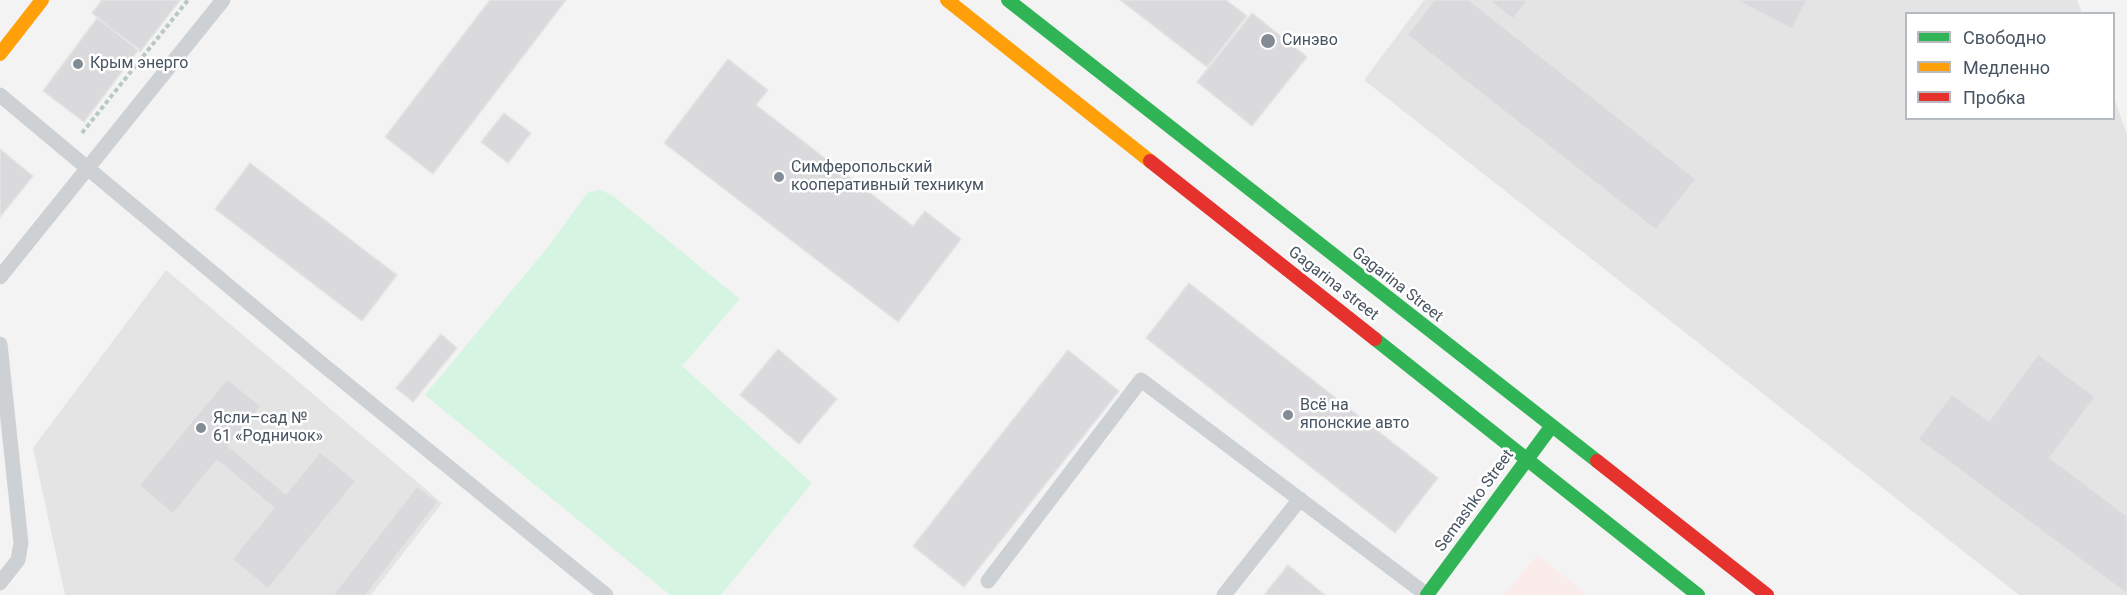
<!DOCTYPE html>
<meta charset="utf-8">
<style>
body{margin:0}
#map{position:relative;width:2127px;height:595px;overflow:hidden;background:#f3f3f3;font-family:Roboto,sans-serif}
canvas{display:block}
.legend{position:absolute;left:1905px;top:12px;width:210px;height:108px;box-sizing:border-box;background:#fff;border:2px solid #b5bbc0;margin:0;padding:8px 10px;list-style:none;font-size:18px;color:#475461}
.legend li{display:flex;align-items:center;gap:12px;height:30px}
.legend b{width:30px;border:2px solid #b5bbc0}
</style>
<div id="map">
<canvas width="2127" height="595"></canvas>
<ul class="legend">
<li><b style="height:8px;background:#30b455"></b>Свободно</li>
<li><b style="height:8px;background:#ff9f0a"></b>Медленно</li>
<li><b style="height:8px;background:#e5322d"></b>Пробка</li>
</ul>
</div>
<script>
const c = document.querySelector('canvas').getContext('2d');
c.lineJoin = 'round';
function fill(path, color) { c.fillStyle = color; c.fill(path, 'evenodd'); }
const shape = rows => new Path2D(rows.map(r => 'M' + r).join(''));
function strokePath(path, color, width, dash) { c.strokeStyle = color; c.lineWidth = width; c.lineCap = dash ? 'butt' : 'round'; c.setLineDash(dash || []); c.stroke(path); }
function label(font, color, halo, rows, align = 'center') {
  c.font = font + ' Roboto,sans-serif'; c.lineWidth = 5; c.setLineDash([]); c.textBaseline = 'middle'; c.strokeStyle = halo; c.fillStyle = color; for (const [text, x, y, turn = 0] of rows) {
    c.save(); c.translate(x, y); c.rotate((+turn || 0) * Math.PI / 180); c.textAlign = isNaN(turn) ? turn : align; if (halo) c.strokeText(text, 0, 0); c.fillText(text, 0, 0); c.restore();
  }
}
fill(shape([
 [1424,0,2077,0,2082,13,1906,14,1906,118,2114,118,2114,98,2127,134,2127,595,2019,595,1364,80],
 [166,270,442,503,371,595,65,595,33,448]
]), '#e4e4e5');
fill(shape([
 [1537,555,1588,595,1504,595]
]), '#f9ecea');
fill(shape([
 [600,190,612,195,740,299,682,366,812,483,721,595,670,595,425,395,548,247,588,192]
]), '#d6f4e2');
const building = shape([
 [102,0,180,0,140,52,92,13,102,0],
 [490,0,566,0,433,174,385,137,490,0],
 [1120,0,1226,0,1247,16,1207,67,1120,0],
 [1434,0,1469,0,1696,179,1656,230,1407,35,1434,0],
 [1489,0,1528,0,1513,19,1489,0],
 [1736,0,1807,0,1792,29,1736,0],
 [1252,13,1307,57,1252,126,1197,82,1252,13],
 [97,18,139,49,84,122,43,91,97,18],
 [728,59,768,90,756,105,913,226,925,211,961,239,898,322,664,143,728,59],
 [504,113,531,133,508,163,481,142,504,113],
 [0,149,33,176,0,217,0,149],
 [250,163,397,275,362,321,215,209,250,163],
 [1189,283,1438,478,1395,533,1146,338,1189,283],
 [441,334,457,348,413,402,396,388,441,334],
 [778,349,837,399,799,444,740,395,778,349],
 [1068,350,1119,391,964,587,913,546,1068,350],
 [2038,354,2095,397,2050,458,2127,516,2127,594,1918,439,1952,394,1989,421,2038,354],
 [227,379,261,406,228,446,286,494,320,452,356,481,268,589,232,559,274,508,217,460,173,514,139,485,227,379],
 [417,486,438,502,366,595,333,595,417,486],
 [1288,565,1325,595,1264,595,1288,565]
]);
fill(building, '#dadadc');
strokePath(building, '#e4e4e5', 1.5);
strokePath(shape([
 [82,133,188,0]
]), '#bac8c4', 4, [4.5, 3]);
strokePath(shape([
 [0,95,316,359,606,595],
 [0,277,223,0],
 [0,344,21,543,18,560,0,583],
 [988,581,1141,380,1427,595],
 [1224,595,1300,499]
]), '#ced1d4', 15);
strokePath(shape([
 [1008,0,1597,461],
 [1375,339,1698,595],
 [1427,595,1551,427]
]), '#30b455', 14);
strokePath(shape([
 [947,0,1150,161],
 [0,54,42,0]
]), '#ff9f0a', 14);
strokePath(shape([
 [1150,161,1375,339],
 [1597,461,1767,595]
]), '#e5322d', 14);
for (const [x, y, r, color] of [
 [1268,41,8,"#838c94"],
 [78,64,6,"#838c94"],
 [779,177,6,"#838c94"],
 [1288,415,6,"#838c94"],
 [201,428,6,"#838c94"]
]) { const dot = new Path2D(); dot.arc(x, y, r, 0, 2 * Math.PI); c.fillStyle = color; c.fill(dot); strokePath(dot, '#fff', 2); }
label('16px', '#475461', '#fff', [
 ["Синэво",1282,41],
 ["Крым энерго",90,64],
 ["Симферопольский",791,168],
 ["кооперативный техникум",791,186],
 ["Всё на",1300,406],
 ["японские авто",1300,424],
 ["Ясли–сад №",213,419],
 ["61 «Родничок»",213,437]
], 'left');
label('16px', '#475461', '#fff', [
 ["Gagarina street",1333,284,38],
 ["Gagarina Street",1397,285,38],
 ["Semashko Street",1475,501,-54]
]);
</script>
